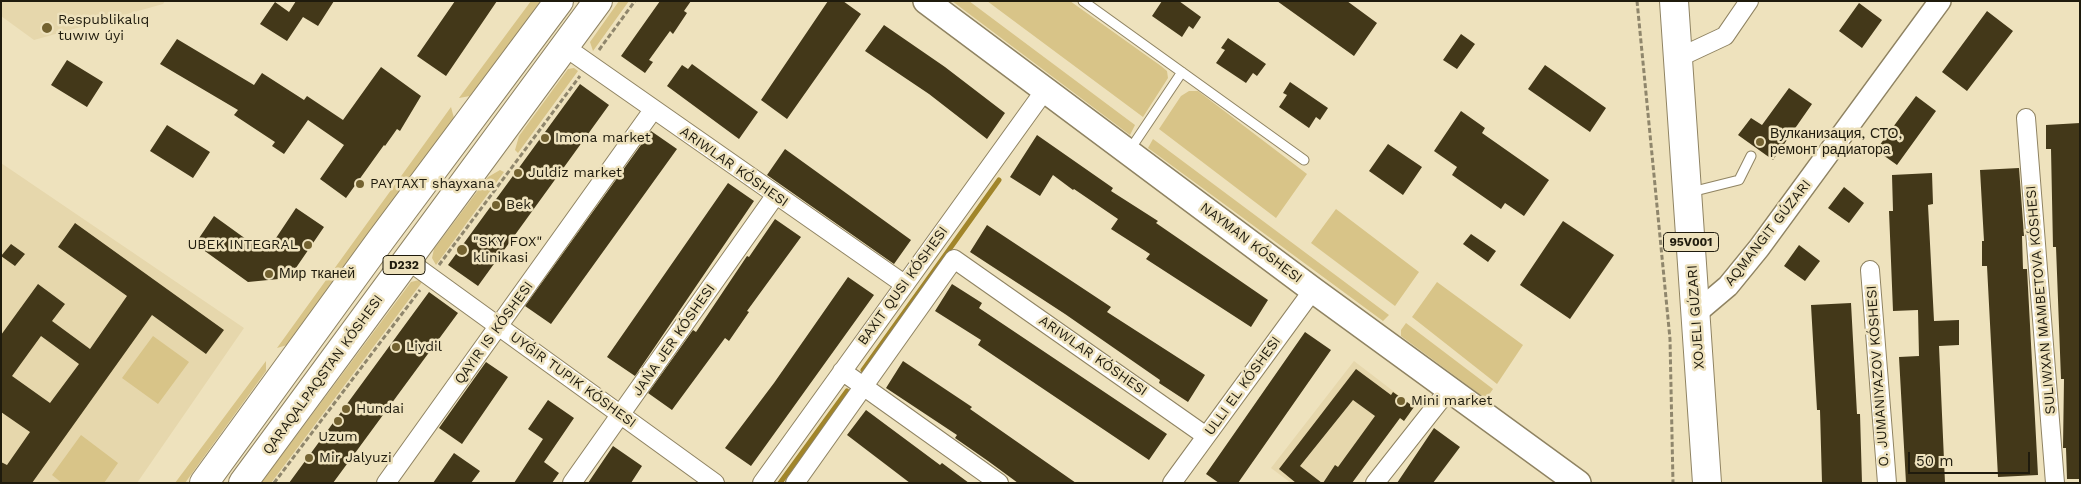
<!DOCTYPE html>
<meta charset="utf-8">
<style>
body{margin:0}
#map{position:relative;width:2081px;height:484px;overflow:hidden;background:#eee2bd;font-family:"Work Sans",sans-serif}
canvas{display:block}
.frame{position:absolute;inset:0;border:2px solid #1f1b0d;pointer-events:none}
.scale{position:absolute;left:1908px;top:452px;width:122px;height:22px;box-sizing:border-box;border:2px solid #1f1b0d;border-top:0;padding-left:6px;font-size:15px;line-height:18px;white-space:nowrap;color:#1f1b0d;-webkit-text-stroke:4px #eee2bd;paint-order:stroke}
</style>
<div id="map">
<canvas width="2081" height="484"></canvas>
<div class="frame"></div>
<div class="scale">50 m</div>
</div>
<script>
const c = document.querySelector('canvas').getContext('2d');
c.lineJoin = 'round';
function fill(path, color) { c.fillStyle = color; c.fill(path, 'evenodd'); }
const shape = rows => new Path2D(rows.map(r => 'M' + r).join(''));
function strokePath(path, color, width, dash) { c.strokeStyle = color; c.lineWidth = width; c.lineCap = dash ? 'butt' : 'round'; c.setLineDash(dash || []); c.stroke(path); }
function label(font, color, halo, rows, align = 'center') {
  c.font = font + ' "Work Sans",sans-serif'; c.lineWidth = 5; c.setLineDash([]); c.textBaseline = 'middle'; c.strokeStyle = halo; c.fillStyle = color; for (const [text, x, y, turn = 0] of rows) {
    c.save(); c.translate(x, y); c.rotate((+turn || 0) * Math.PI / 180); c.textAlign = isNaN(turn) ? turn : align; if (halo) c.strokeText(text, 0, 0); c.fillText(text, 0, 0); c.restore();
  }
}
fill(shape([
 [1,1,165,1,163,4,34,40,1,16],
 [1,163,244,328,137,483,1,483],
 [1354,361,1414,407,1404,421,1400,418,1352,483,1291,483,1271,468]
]), '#e6d7ac');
fill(shape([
 [531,1,541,1,470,96,459,98],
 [619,1,629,1,593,51,590,42],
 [952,1,969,1,1135,125,1130,135],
 [987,1,1070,1,1161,66,1167,71,1168,78,1143,117],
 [574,68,578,71,518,153,515,150,519,136,568,69],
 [1189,91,1198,91,1307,174,1276,218,1159,129,1181,96],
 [451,107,454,118,287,345,277,348],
 [1153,139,1389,315,1383,321,1148,148],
 [500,170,504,172,436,265,432,258,434,249,488,177],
 [1336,209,1419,272,1395,306,1311,243],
 [419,280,423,281,271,483,261,483,411,282],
 [1437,282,1523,345,1497,384,1412,317],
 [1406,323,1493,389,1486,399,1401,336,1401,330],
 [153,336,189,362,158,404,122,378],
 [266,361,266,371,185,483,175,483],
 [81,435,118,463,104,483,62,483,52,475]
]), '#d8c488');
strokePath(shape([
 [863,370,999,180],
 [780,483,847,391]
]), '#a1852a', 5);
fill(shape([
 [296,1,334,1,318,26,303,17,287,41,260,24,275,2,289,12],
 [455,1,497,1,446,76,417,56],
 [660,1,691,1,684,11,687,13,673,34,670,31,649,60,653,62,645,73,621,56],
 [828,1,843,1,861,14,787,119,761,100],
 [1162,1,1179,1,1201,17,1193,29,1189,26,1182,37,1152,16],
 [1277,1,1347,1,1377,23,1354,56],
 [1859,3,1882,20,1862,48,1839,31],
 [1987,11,2013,31,1967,91,1942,72],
 [884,25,945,67,1005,113,987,139,929,94,865,51],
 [1461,34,1475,44,1457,69,1443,60],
 [1228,38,1266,64,1257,76,1253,73,1246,83,1216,63,1225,50,1221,48],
 [177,39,254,85,262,73,304,100,307,96,343,120,381,67,421,96,400,131,397,129,385,146,384,145,346,198,320,179,344,145,308,120,284,154,272,146,275,142,234,115,238,110,160,64],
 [67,60,103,82,87,107,51,85],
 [692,64,758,112,739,139,667,86,682,65,688,69],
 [1545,65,1606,108,1590,132,1528,89],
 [1290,82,1328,108,1320,120,1316,117,1309,128,1279,107,1287,95,1283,93],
 [580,84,609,105,478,286,448,265],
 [1789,88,1812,104,1773,160,1738,135,1751,118,1762,125],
 [1916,96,1936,111,1897,165,1876,150],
 [1461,111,1485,128,1482,133,1549,180,1524,216,1505,203,1501,209,1452,175,1457,167,1434,151],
 [2080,123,2080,479,2067,479,2066,448,2063,448,2064,379,2061,379,2056,247,2053,247,2051,149,2046,149,2046,125],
 [167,125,210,152,193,178,150,151],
 [651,131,677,149,551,324,525,306],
 [1037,135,1113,188,1111,191,1158,221,1156,223,1268,300,1251,327,1146,259,1150,254,1111,229,1118,219,1074,189,1073,190,1053,175,1040,196,1010,177],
 [1388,144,1422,167,1403,195,1369,171],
 [785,149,911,240,894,264,767,175],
 [2019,168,2024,236,2022,236,2023,269,2027,269,2038,475,1998,477,1987,266,1982,266,1982,241,1984,241,1980,170],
 [1932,173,1933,204,1928,205,1934,321,1959,320,1959,345,1939,346,1945,483,1906,483,1899,357,1919,356,1918,310,1893,311,1889,211,1893,211,1892,175],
 [728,183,754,201,635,376,607,357],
 [1844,187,1864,203,1849,223,1828,208],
 [296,208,324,227,289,278,248,282,195,244,214,216,257,247,270,247],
 [775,219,801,237,747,311,749,312,729,341,725,338,672,410,648,393,693,330,696,332,747,256,749,257],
 [1563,221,1614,255,1570,319,1520,285],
 [75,223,224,330,206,354,152,315,32,483,1,483,1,462,7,465,30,432,1,412,1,335,38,284,65,304,52,321,90,349,127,296,58,247],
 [41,336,79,364,50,403,12,376],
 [987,225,1111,307,1107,312,1205,375,1188,402,1159,383,1160,380,1065,314,970,252],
 [1471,234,1496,251,1488,262,1463,244],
 [11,244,25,254,15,266,1,256],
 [1799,245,1820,261,1805,281,1784,266],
 [848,277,874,295,751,466,725,448,774,383],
 [952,284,982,303,979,308,1167,434,1149,460,978,345,981,340,935,311],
 [429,292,458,313,333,483,289,483],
 [1851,303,1857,414,1860,414,1862,483,1822,483,1820,410,1817,410,1811,305],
 [1305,332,1331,350,1238,483,1219,483,1206,474],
 [903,361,972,407,970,409,1076,483,1018,483,988,461,955,438,957,435,886,388],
 [486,362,508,377,462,444,439,428],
 [1356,369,1391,395,1393,392,1414,407,1404,421,1400,418,1352,483,1323,483,1335,465,1338,467,1375,416,1353,400,1300,466,1322,483,1296,483,1279,469],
 [548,400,574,418,544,462,559,473,552,483,514,483,543,439,528,429],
 [866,410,940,465,942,463,969,483,910,483,847,435],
 [1434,428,1460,447,1433,483,1397,483],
 [613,446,642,466,631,483,588,483],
 [454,453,480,471,471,483,433,483]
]), '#433819');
const service = shape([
 [1083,1,1304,160],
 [1129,151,1182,72],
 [1691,192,1739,180,1751,156]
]);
const minor = shape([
 [565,47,904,284],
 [1678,58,1725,36,1749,1],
 [2026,118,2055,483],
 [407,260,715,483],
 [1870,270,1887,483],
 [842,371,999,483],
 [386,483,653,110],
 [572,483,775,196],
 [762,483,1045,90],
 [795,483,954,259,1206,436],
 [1172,483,1313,290],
 [1375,483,1450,388]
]);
const tertiary = shape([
 [1696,313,1728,286,1759,248,1940,1]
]);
const secondary = shape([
 [926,1,1313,290,1578,483]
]);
const primary = shape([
 [1674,1,1707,483],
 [204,483,380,241,559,1],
 [243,483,598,1]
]);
strokePath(service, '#8f8362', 11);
strokePath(minor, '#8f8362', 20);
strokePath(tertiary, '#8f8362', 24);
strokePath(secondary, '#8f8362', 28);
strokePath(primary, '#8f8362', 30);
strokePath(shape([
 [1637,1,1670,339,1673,483],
 [599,50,635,1],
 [439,265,580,76],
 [274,483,420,290]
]), '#8f866c', 3, [5, 2.5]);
strokePath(service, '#fff', 9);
strokePath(minor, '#fff', 18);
strokePath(tertiary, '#fff', 21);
strokePath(secondary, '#fff', 25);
strokePath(primary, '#fff', 28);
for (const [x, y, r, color] of [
 [47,28,6,"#736230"],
 [545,138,5,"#736230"],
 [1760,142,5,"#736230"],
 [518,173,5,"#736230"],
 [360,184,5,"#736230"],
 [496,205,5,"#736230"],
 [308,245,5,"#736230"],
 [462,250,6,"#736230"],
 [269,274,5,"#736230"],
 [396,347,5,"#736230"],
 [1401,401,5,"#736230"],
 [346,409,5,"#736230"],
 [338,421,5,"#736230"],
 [309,458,5,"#736230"]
]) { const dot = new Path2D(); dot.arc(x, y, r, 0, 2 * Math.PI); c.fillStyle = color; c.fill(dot); strokePath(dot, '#eee2bd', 2); }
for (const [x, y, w] of [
 [1691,242,55],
 [404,265,42]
]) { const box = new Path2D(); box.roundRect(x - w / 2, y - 9.5, w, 19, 4); c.fillStyle = '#eee2bd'; c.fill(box); strokePath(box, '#1f1b0d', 1); }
label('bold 12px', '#1f1b0d', null, [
 ["95V001",1691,242],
 ["D232",404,265]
]);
label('14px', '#1f1b0d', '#eee2bd', [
 ["Respublikalıq",58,20],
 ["tuwıw úyi",58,36],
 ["Вулканизация, СТО,",1770,134],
 ["ремонт радиатора",1770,150],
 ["Imona market",555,138],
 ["Juldiz market",528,173],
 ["PAYTAXT shayxana",370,184],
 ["Bek",506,205],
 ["\"SKY FOX\"",473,242],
 ["klinikasi",473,258],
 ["UBEK INTEGRAL",298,245,"right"],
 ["Мир тканей",279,274],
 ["Liydil",406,347],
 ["Mini market",1411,401],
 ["Hundai",356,409],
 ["Uzum",338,437,"center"],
 ["Mir Jalyuzi",319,458]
], 'left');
label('14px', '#1f1b0d', '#eee2bd', [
 ["ARIWLAR KÓSHESI",734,167,35],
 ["AQMANGIT GÚZARI",1768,233,-52],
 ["NAYMAN KÓSHESI",1251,243,37],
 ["BAXIT QUSI KÓSHESI",903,286,-54],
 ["SULIWXAN MAMBETOVA KÓSHESI",2041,300,-95],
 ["XOJELI GÚZARI",1696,317,-94],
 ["QAYIR IS KÓSHESI",494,333,-54],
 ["JAŃA JER KÓSHESI",674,340,-55],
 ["ARIWLAR KÓSHESI",1093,356,35],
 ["QARAQALPAQSTAN KÓSHESI",323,375,-54],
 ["O. JUMANIYAZOV KÓSHESI",1878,376,-94],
 ["UYǴIR TUPIK KÓSHESI",573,380,36],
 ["ULLI EL KÓSHESI",1243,386,-54]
]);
</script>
